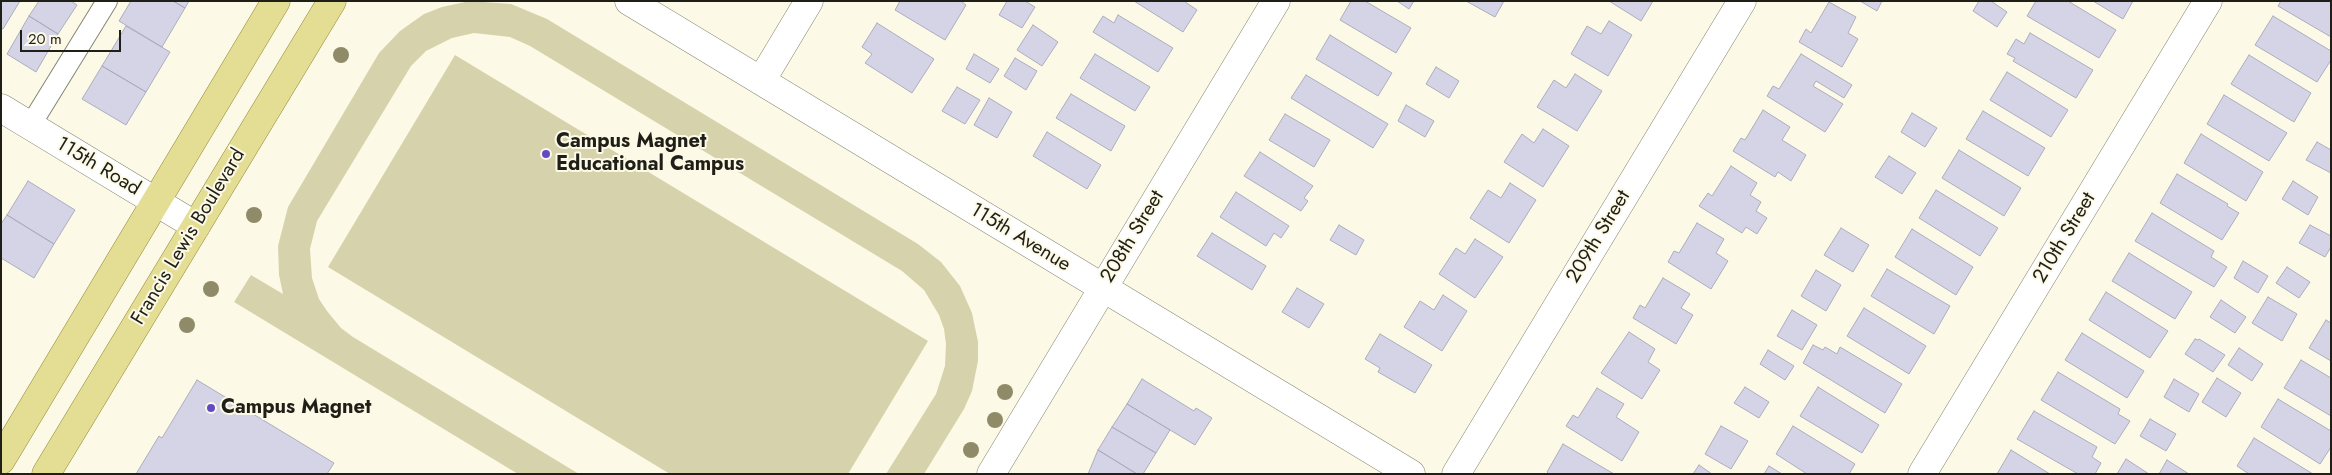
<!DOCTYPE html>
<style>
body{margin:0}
#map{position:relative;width:2332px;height:475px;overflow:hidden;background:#fcfae6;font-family:Jost,sans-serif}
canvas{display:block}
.frame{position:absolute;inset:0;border:2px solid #1f1e17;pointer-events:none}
.scale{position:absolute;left:20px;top:30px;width:101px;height:22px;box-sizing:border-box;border:2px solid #1f1e17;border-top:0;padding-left:6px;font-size:15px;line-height:18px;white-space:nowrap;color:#1f1e17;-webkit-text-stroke:4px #fcfae6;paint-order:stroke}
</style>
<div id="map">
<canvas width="2332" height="475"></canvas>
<div class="frame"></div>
<div class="scale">20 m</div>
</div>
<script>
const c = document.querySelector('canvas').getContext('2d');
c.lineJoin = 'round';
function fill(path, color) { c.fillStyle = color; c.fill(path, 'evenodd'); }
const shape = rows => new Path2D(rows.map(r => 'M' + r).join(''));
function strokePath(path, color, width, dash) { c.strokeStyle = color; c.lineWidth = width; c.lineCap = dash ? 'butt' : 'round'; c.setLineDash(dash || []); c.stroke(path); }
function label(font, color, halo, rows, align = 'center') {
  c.font = font + ' Jost,sans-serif'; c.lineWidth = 4; c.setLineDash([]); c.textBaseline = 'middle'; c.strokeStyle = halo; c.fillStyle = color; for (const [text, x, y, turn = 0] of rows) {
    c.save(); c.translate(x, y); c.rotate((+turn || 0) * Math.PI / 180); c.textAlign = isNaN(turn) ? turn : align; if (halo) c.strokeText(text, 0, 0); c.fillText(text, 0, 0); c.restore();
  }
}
fill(shape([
 [470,1,511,4,547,19,918,244,941,262,960,286,972,313,978,342,978,361,972,391,964,409,924,474,886,474,936,394,945,366,946,344,944,329,939,315,924,290,902,271,530,46,510,37,474,33,452,38,426,51,411,66,317,221,310,249,312,278,319,299,327,311,341,328,353,337,579,474,518,474,234,302,251,275,283,294,279,275,278,246,288,207,379,53,400,31,424,14,442,7],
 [455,55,928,341,848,474,670,474,328,267]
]), '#d6d3ac');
const building = shape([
 [1,1,20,1,3,29,1,28,1,1],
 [39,1,71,1,77,5,58,34,29,16,39,1],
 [131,1,173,1,185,8,162,47,119,21,131,1],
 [173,1,189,1,185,8,173,1],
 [900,1,961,1,966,5,945,40,895,10,900,1],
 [1007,1,1025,1,1035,7,1022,28,999,15,1007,1],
 [1134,1,1184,1,1197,10,1183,32,1134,1],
 [1351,1,1365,1,1411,28,1396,53,1340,20,1351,1],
 [1397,1,1414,1,1409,9,1397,1],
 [1466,1,1504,1,1495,17,1466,1],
 [1609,1,1653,1,1641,21,1609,1],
 [1860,1,1882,1,1877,11,1860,1],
 [1979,1,1991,1,2007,12,1997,27,1973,11,1979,1],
 [2036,1,2068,1,2116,30,2099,58,2027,16,2036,1],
 [2093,1,2133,1,2123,19,2093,1],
 [2281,1,2331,1,2331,37,2278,6,2281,1],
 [1829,2,1856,17,1848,33,1858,39,1842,67,1799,42,1806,29,1811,33,1829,2],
 [1118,15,1173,48,1158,72,1093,32,1103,16,1114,23,1118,15],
 [29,16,58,34,36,72,7,54,29,16],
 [2273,16,2331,51,2331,60,2317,82,2255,45,2273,16],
 [1609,21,1632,35,1608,76,1571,54,1587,26,1601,34,1609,21],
 [877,23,934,59,912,93,865,63,872,54,862,47,877,23],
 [1033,25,1058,42,1042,66,1017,50,1033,25],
 [126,26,170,52,146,92,102,66,126,26],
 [2030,33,2093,70,2076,98,2013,61,2015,58,2007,54,2016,39,2024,44,2030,33],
 [1330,35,1392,73,1378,96,1316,59,1330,35],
 [974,54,999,69,990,83,966,69,974,54],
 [1095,54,1150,87,1135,111,1080,78,1095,54],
 [1801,54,1852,85,1844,98,1816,81,1813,86,1843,104,1825,132,1767,96,1773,86,1779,89,1801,54],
 [2249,55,2311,93,2294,122,2231,84,2249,55],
 [1015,58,1037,71,1026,90,1004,76,1015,58],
 [102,66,146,92,126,125,82,99,102,66],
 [1436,67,1459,81,1449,98,1426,84,1436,67],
 [2007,72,2068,110,2051,137,1990,100,2007,72],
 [1575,74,1602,91,1577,131,1537,107,1554,80,1566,88,1575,74],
 [1306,75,1388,124,1373,148,1291,98,1306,75],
 [957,87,980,100,965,124,942,111,957,87],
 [1071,94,1125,126,1111,151,1056,118,1071,94],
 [2224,95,2287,133,2269,161,2207,124,2224,95],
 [989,98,1012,112,997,138,974,125,989,98],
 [1406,105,1434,121,1425,137,1398,121,1406,105],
 [1763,110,1790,127,1782,140,1806,155,1791,181,1778,172,1775,177,1733,151,1741,138,1745,140,1763,110],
 [1983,111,2045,148,2028,176,1966,139,1983,111],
 [1912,113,1937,128,1925,147,1901,132,1912,113],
 [1285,114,1330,140,1314,167,1269,140,1285,114],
 [1543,129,1569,146,1543,187,1504,162,1522,134,1534,143,1543,129],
 [1047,132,1101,165,1087,189,1033,156,1047,132],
 [2201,134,2263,172,2246,201,2184,163,2201,134],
 [2317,142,2331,150,2331,173,2306,160,2317,142],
 [1959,150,2021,188,2004,216,1942,178,1959,150],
 [1260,152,1313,186,1304,198,1308,201,1301,211,1244,176,1260,152],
 [1889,156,1916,173,1902,194,1875,177,1889,156],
 [1731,166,1757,183,1750,195,1761,202,1756,211,1767,218,1757,234,1746,227,1742,233,1699,206,1708,193,1712,196,1731,166],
 [2177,174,2228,204,2227,206,2239,213,2222,240,2160,203,2177,174],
 [28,181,75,210,54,244,7,215,28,181],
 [2293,181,2318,197,2308,215,2282,199,2293,181],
 [1510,183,1536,200,1509,243,1470,218,1488,190,1501,198,1510,183],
 [1936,190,1998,228,1980,256,1919,218,1936,190],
 [1236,192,1289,226,1281,238,1274,233,1266,246,1220,217,1236,192],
 [2152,213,2214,251,2211,257,2227,267,2214,287,2135,241,2152,213],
 [7,215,54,244,34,278,1,258,1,224,7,215],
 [1697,223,1724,239,1716,253,1728,261,1711,289,1668,262,1674,251,1679,253,1697,223],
 [1339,225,1364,240,1356,255,1330,240,1339,225],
 [2310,225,2331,236,2331,247,2325,257,2299,243,2310,225],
 [1841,228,1869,245,1853,272,1824,255,1841,228],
 [1912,229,1973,267,1956,295,1895,257,1912,229],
 [1212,233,1266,266,1252,290,1197,256,1212,233],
 [1475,239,1503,257,1475,298,1439,274,1456,248,1465,254,1475,239],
 [2129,253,2192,292,2175,319,2112,281,2129,253],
 [2243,261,2268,276,2258,293,2234,278,2243,261],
 [2287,267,2310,282,2299,298,2276,283,2287,267],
 [1887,269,1950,306,1934,334,1871,296,1887,269],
 [1816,270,1841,285,1826,311,1801,296,1816,270],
 [1663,278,1690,294,1681,308,1693,315,1676,344,1633,318,1640,305,1645,308,1663,278],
 [1297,288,1324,304,1309,328,1282,312,1297,288],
 [2106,292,2168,331,2150,358,2089,320,2106,292],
 [1443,295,1467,311,1442,351,1404,327,1420,301,1434,310,1443,295],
 [2268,297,2297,314,2282,341,2252,323,2268,297],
 [2221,300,2246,317,2235,333,2210,317,2221,300],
 [1864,308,1926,346,1909,374,1847,336,1864,308],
 [1792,310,1817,325,1802,350,1777,336,1792,310],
 [2326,320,2331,323,2331,361,2309,348,2326,320],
 [1629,332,1655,349,1648,362,1660,370,1642,399,1601,373,1629,332],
 [2082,333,2144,371,2127,398,2065,360,2082,333],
 [1380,334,1432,365,1415,393,1378,372,1380,368,1365,359,1380,334],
 [2195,339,2198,340,2199,339,2225,355,2213,372,2185,354,2195,339],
 [1813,345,1823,350,1825,347,1837,354,1840,347,1902,384,1885,413,1803,363,1813,345],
 [2239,348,2263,364,2252,381,2228,365,2239,348],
 [1768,350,1794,366,1785,380,1760,364,1768,350],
 [2301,360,2331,378,2331,416,2284,388,2301,360],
 [2058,372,2120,409,2118,414,2130,421,2115,444,2041,400,2058,372],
 [2217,378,2241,393,2226,417,2202,402,2217,378],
 [1142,379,1194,411,1196,408,1212,418,1195,445,1127,404,1142,379],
 [2174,379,2199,394,2189,412,2164,397,2174,379],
 [197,380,334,463,327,474,136,474,159,436,162,438,197,380],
 [1745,387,1769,402,1759,418,1734,403,1745,387],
 [1818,387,1879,425,1862,453,1800,416,1818,387],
 [1597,388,1624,404,1616,417,1639,432,1622,461,1566,426,1573,415,1578,418,1597,388],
 [2278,399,2331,431,2331,447,2320,464,2261,427,2278,399],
 [1127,404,1170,430,1156,453,1112,427,1127,404],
 [2034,411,2097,447,2092,457,2101,463,2095,474,2078,474,2017,439,2034,411],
 [2150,419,2176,434,2166,451,2140,436,2150,419],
 [1721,426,1748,441,1731,469,1705,454,1721,426],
 [1793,426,1855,464,1849,474,1807,474,1776,454,1793,426],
 [1112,427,1156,453,1143,474,1137,474,1098,450,1112,427],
 [2254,438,2313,474,2249,474,2237,466,2254,438],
 [1563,444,1614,474,1549,474,1547,472,1563,444],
 [1098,450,1137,474,1088,474,1098,450],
 [2011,450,2050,474,1997,474,2011,450],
 [2126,459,2149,474,2117,474,2126,459],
 [2167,460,2189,474,2159,474,2167,460],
 [1699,465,1712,474,1693,474,1699,465],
 [1769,466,1782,474,1764,474,1769,466]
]);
fill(building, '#d5d4e7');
strokePath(building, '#adacbf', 1);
const lane = shape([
 [30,126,107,1]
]);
const street = shape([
 [629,1,1411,474],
 [761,81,809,1],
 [1,108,196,226],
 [991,474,1276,1],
 [1456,474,1742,1],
 [1922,474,2208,1]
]);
const primary = shape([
 [1,460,276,1],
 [46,474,332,1]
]);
strokePath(lane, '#868573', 22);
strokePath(street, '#868573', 29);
strokePath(primary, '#938b39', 29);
strokePath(lane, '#fff', 20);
strokePath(street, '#fff', 28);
strokePath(primary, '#e4dd94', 28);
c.fillStyle = '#8f8b68';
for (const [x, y] of [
 [341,55],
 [254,215],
 [211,289],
 [187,325],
 [1005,392],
 [995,420],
 [971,450]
]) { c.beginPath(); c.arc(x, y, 8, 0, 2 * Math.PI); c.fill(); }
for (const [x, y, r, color] of [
 [546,154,5,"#644bc4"],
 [211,408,5,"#644bc4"]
]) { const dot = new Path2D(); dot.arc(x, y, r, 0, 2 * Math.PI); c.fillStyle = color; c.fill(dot); strokePath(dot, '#fcfae6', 2); }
label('bold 20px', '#1f1e17', '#fcfae6', [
 ["Campus Magnet",556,142],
 ["Educational Campus",556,165],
 ["Campus Magnet",221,408]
], 'left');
label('20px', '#1f1e17', '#fcfae6', [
 ["115th Road",98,167,31],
 ["Francis Lewis Boulevard",189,237,-59],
 ["208th Street",1133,237,-59],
 ["209th Street",1599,237,-59],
 ["115th Avenue",1020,238,31],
 ["210th Street",2065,238,-59]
]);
</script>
